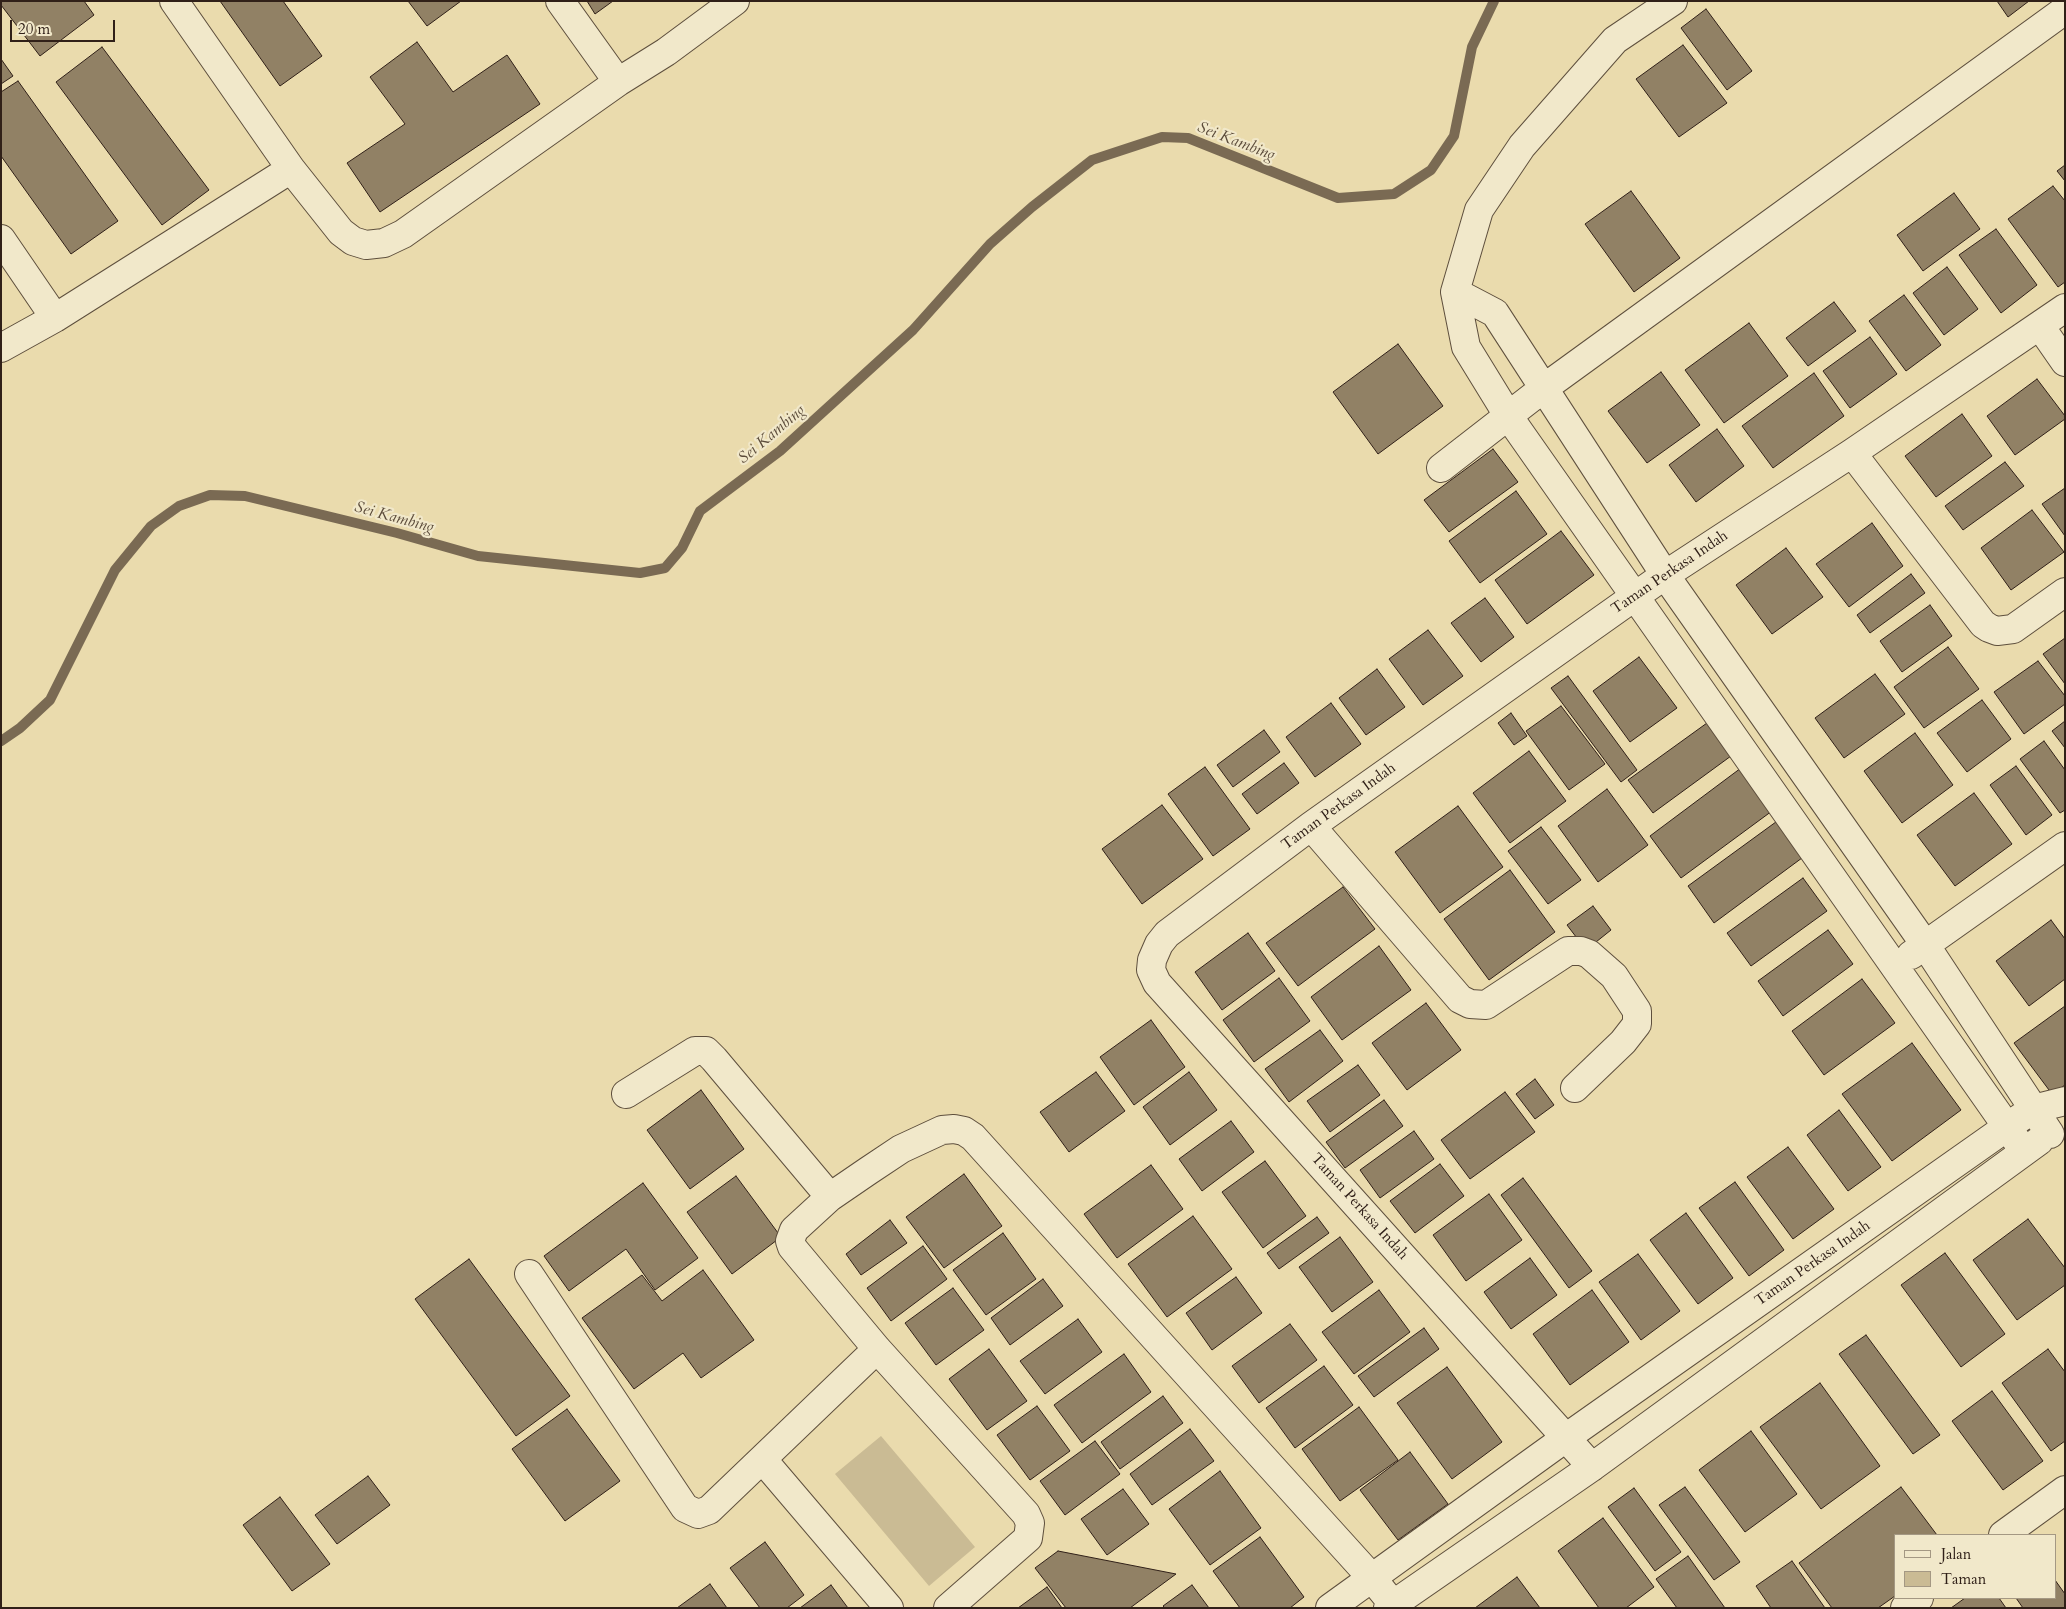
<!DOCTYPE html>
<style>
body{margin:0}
#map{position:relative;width:2066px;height:1609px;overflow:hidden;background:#eadbad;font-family:Cardo,serif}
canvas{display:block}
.frame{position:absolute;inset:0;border:2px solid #302018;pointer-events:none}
.legend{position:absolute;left:1894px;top:1534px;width:162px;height:65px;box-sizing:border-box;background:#f1e8ca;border:1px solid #a49883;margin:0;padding:6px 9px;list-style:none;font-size:15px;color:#302018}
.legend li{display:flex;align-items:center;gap:10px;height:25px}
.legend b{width:25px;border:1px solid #a49883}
.scale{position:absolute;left:10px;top:20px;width:105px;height:22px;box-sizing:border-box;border:2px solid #302018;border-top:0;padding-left:6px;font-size:15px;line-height:18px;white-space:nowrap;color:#302018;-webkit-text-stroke:4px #f1e8ca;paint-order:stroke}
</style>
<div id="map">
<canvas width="2066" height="1609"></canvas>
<div class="frame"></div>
<ul class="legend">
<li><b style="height:6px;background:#f1e8ca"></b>Jalan</li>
<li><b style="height:14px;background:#cabb94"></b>Taman</li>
</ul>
<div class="scale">20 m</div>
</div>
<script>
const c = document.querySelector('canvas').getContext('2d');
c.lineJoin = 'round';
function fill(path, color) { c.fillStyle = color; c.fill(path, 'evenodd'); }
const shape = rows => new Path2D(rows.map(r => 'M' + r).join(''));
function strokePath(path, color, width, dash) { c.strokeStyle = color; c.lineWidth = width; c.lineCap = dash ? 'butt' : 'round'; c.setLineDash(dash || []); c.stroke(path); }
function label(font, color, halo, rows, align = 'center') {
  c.font = font + ' Cardo,serif'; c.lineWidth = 4.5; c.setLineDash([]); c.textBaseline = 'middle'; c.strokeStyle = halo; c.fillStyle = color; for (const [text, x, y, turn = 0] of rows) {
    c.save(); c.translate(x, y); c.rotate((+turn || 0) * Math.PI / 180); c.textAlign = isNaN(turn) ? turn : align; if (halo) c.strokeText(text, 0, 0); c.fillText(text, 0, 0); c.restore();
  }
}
fill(shape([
 [881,1436,975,1547,929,1586,835,1474]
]), '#cabb94');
strokePath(shape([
 [1,741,20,728,50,700,115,570,151,526,179,506,210,495,245,496,397,533,478,556,640,573,665,568,682,548,700,511,780,451,913,330,990,244,1032,207,1092,160,1162,137,1188,138,1338,198,1394,194,1431,170,1454,136,1472,47,1494,1]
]), '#7a6a53', 10);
const building = shape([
 [1,1,84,1,94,15,40,56,1,5,1,1],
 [220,1,283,1,322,56,280,86,220,1],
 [408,1,461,1,427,26,408,1],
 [587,1,613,1,595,14,587,1],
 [1997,1,2029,1,2008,17,1997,1],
 [1706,9,1752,71,1727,90,1681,28,1706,9],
 [417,42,453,92,507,55,540,104,380,212,347,163,405,124,370,77,417,42],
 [1683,45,1727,103,1679,137,1636,79,1683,45],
 [102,47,209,190,162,225,56,82,102,47],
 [1,59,13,76,1,84,1,59],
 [18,81,118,221,71,254,1,156,1,92,18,81],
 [2065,165,2065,181,2057,171,2065,165],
 [2053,186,2065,201,2065,282,2058,287,2008,219,2053,186],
 [1631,191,1680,258,1634,292,1585,224,1631,191],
 [1954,193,1980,229,1923,271,1897,235,1954,193],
 [1996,229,2037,285,2001,313,1959,255,1996,229],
 [1947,267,1978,309,1944,335,1913,293,1947,267],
 [1904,295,1941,345,1906,371,1869,321,1904,295],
 [1834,302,1856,331,1808,366,1786,338,1834,302],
 [1749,323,1788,376,1724,423,1685,370,1749,323],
 [1870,337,1897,374,1850,408,1823,371,1870,337],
 [1398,344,1443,406,1378,454,1333,392,1398,344],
 [1661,372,1700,425,1647,463,1608,411,1661,372],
 [1814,373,1844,416,1773,468,1742,426,1814,373],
 [2037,379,2065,416,2065,419,2015,455,1987,416,2037,379],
 [1962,414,1992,456,1936,497,1905,456,1962,414],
 [1717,429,1744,466,1696,502,1669,465,1717,429],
 [1493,449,1518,482,1449,532,1424,500,1493,449],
 [2005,462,2024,486,1963,530,1945,506,2005,462],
 [2065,488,2065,536,2042,504,2065,488],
 [1516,491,1547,534,1480,583,1449,541,1516,491],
 [2032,510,2064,552,2011,590,1981,548,2032,510],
 [1872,523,1903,566,1849,607,1816,564,1872,523],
 [1561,531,1594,575,1527,624,1495,580,1561,531],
 [1786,548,1823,597,1772,634,1736,585,1786,548],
 [1911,574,1925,593,1870,633,1857,615,1911,574],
 [1485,598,1514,637,1481,662,1451,623,1485,598],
 [1930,605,1952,636,1902,672,1880,641,1930,605],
 [1428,630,1463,676,1423,705,1389,659,1428,630],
 [2065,638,2065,684,2043,654,2065,638],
 [1948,647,1979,689,1924,728,1894,687,1948,647],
 [1639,657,1677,708,1630,742,1593,691,1639,657],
 [2038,661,2065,696,2065,704,2024,734,1994,692,2038,661],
 [1377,669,1405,707,1366,735,1339,698,1377,669],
 [1875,674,1905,714,1844,758,1815,718,1875,674],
 [1568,676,1637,770,1621,782,1551,688,1568,676],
 [1982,700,2011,739,1967,772,1937,733,1982,700],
 [1331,703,1361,744,1315,777,1286,737,1331,703],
 [1561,706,1605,764,1569,790,1526,731,1561,706],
 [1511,713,1527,736,1514,745,1498,723,1511,713],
 [2065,721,2065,748,2052,731,2065,721],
 [1707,723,1731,756,1653,813,1628,780,1707,723],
 [1264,730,1280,752,1233,787,1217,765,1264,730],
 [1915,733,1953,785,1902,823,1864,771,1915,733],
 [2044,741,2065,770,2065,810,2060,813,2020,759,2044,741],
 [1529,751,1566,801,1510,843,1473,793,1529,751],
 [1284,763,1299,783,1257,814,1242,794,1284,763],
 [2016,766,2052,815,2026,835,1990,785,2016,766],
 [1205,767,1250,829,1213,856,1168,794,1205,767],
 [1741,768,1772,811,1681,878,1650,836,1741,768],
 [1607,789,1648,845,1598,882,1558,826,1607,789],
 [1974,793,2012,844,1955,886,1917,835,1974,793],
 [1162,805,1203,859,1142,904,1102,849,1162,805],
 [1458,806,1503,867,1440,913,1395,852,1458,806],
 [1780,819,1806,855,1714,923,1688,886,1780,819],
 [1541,827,1581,880,1548,904,1508,851,1541,827],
 [1510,870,1555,932,1489,980,1444,919,1510,870],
 [1803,878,1827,911,1751,966,1727,933,1803,878],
 [1343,887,1375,929,1298,986,1266,943,1343,887],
 [1593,906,1611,930,1586,950,1567,925,1593,906],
 [2051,920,2065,939,2065,979,2029,1006,1996,961,2051,920],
 [1828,930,1853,964,1783,1016,1758,981,1828,930],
 [1248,933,1275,971,1222,1010,1195,972,1248,933],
 [1379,946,1411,990,1342,1040,1311,997,1379,946],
 [1279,978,1310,1021,1254,1062,1223,1020,1279,978],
 [1862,979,1895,1023,1824,1075,1792,1031,1862,979],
 [1426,1003,1461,1050,1407,1090,1372,1043,1426,1003],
 [2065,1006,2065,1085,2052,1094,2014,1043,2065,1006],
 [1151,1020,1185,1067,1134,1105,1100,1057,1151,1020],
 [1320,1030,1343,1061,1289,1102,1265,1069,1320,1030],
 [1912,1043,1961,1110,1892,1161,1842,1094,1912,1043],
 [1358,1065,1380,1095,1330,1132,1307,1101,1358,1065],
 [1096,1072,1125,1111,1069,1152,1040,1112,1096,1072],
 [1189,1072,1217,1110,1170,1145,1143,1107,1189,1072],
 [1535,1079,1554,1105,1535,1119,1516,1094,1535,1079],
 [701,1090,744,1149,690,1189,647,1130,701,1090],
 [1505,1092,1535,1132,1470,1179,1441,1140,1505,1092],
 [1384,1100,1403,1126,1345,1168,1326,1142,1384,1100],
 [1839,1110,1881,1167,1848,1191,1807,1135,1839,1110],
 [1231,1121,1254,1152,1202,1191,1179,1159,1231,1121],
 [1414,1131,1434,1159,1380,1198,1360,1170,1414,1131],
 [1788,1147,1834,1209,1793,1239,1747,1177,1788,1147],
 [1265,1161,1306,1216,1263,1248,1222,1192,1265,1161],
 [1440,1164,1464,1196,1415,1233,1390,1201,1440,1164],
 [1151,1165,1183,1209,1117,1258,1084,1214,1151,1165],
 [964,1174,1002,1226,944,1268,906,1217,964,1174],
 [736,1176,781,1237,732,1274,687,1212,736,1176],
 [1523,1178,1592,1271,1569,1288,1501,1195,1523,1178],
 [1735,1182,1784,1250,1749,1276,1699,1208,1735,1182],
 [643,1183,698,1258,655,1290,626,1249,569,1291,544,1256,643,1183],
 [1489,1194,1522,1240,1466,1281,1433,1235,1489,1194],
 [1686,1213,1733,1278,1698,1304,1650,1240,1686,1213],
 [1193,1216,1232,1269,1167,1317,1128,1264,1193,1216],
 [1317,1217,1329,1233,1279,1269,1267,1253,1317,1217],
 [2028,1219,2065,1268,2065,1285,2017,1320,1973,1260,2028,1219],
 [890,1220,907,1243,861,1275,846,1254,890,1220],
 [1003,1233,1036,1279,986,1315,953,1270,1003,1233],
 [1340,1237,1373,1282,1332,1312,1299,1267,1340,1237],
 [923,1246,947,1279,891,1321,867,1288,923,1246],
 [1945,1253,2005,1334,1961,1367,1901,1285,1945,1253],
 [1638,1254,1680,1311,1641,1340,1599,1282,1638,1254],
 [1530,1258,1557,1295,1511,1329,1484,1292,1530,1258],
 [469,1259,570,1396,516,1436,415,1299,469,1259],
 [703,1270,754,1340,701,1378,683,1353,634,1389,582,1318,642,1275,662,1301,703,1270],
 [1236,1277,1262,1313,1212,1350,1186,1313,1236,1277],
 [1043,1279,1063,1306,1010,1345,991,1318,1043,1279],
 [953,1288,984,1330,936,1365,905,1323,953,1288],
 [1379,1290,1410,1332,1354,1374,1322,1332,1379,1290],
 [1592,1290,1629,1342,1570,1385,1533,1334,1592,1290],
 [1078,1319,1102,1352,1045,1394,1020,1361,1078,1319],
 [1290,1324,1317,1360,1259,1403,1232,1366,1290,1324],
 [1424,1328,1439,1349,1374,1397,1358,1376,1424,1328],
 [1866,1335,1940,1435,1913,1454,1839,1354,1866,1335],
 [989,1349,1027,1401,987,1430,949,1379,989,1349],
 [2048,1349,2065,1372,2065,1441,2051,1451,2002,1383,2048,1349],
 [1124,1354,1151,1392,1082,1443,1054,1405,1124,1354],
 [1324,1366,1353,1405,1295,1448,1266,1408,1324,1366],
 [1447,1367,1502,1442,1452,1479,1397,1403,1447,1367],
 [1820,1383,1880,1466,1821,1509,1760,1427,1820,1383],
 [1992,1391,2043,1461,2003,1490,1952,1421,1992,1391],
 [1163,1396,1183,1423,1120,1469,1101,1442,1163,1396],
 [1037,1406,1070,1451,1030,1480,997,1435,1037,1406],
 [1359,1407,1398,1460,1340,1501,1302,1449,1359,1407],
 [567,1409,620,1481,565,1521,512,1449,567,1409],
 [1190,1429,1214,1461,1152,1505,1130,1474,1190,1429],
 [1751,1431,1797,1494,1745,1532,1699,1470,1751,1431],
 [1095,1441,1120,1474,1065,1515,1040,1481,1095,1441],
 [1410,1452,1448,1504,1398,1540,1360,1490,1410,1452],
 [1220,1471,1261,1528,1210,1565,1169,1509,1220,1471],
 [368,1476,390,1505,337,1544,315,1515,368,1476],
 [1685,1487,1740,1562,1714,1580,1659,1505,1685,1487],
 [1901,1487,1937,1535,1895,1535,1895,1596,1878,1608,1832,1608,1799,1563,1901,1487],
 [1634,1488,1681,1552,1655,1571,1608,1507,1634,1488],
 [1123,1489,1149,1524,1107,1555,1081,1519,1123,1489],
 [280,1497,330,1564,292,1591,243,1525,280,1497],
 [1603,1518,1654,1587,1626,1608,1599,1608,1558,1551,1603,1518],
 [1260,1537,1304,1597,1290,1608,1240,1608,1213,1571,1260,1537],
 [765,1542,804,1595,787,1608,760,1608,730,1568,765,1542],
 [1058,1551,1176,1574,1130,1608,1066,1608,1035,1568,1058,1551],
 [1688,1556,1725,1608,1677,1608,1656,1579,1688,1556],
 [1792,1561,1825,1608,1771,1608,1756,1586,1792,1561],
 [1517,1577,1540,1608,1475,1608,1517,1577],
 [2055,1580,2065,1594,2065,1608,2023,1608,2016,1598,2055,1598,2055,1580],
 [710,1584,727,1608,677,1608,710,1584],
 [831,1585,848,1608,800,1608,831,1585],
 [1192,1585,1209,1608,1165,1608,1163,1606,1192,1585],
 [1047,1587,1062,1608,1018,1608,1047,1587],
 [1965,1598,1999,1598,2006,1608,1951,1608,1965,1598]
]);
fill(building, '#918165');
strokePath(building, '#302018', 1);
const street = shape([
 [174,1,291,169,341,232,353,241,366,245,384,243,403,234,618,82],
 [560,1,618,82,666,52,735,1],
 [1673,1,1615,40,1522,146,1479,210,1455,292,1466,347,1509,417,2024,1151],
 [1,239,55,318,1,348],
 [1455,292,1495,313,1665,575,1926,946,2050,1134],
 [55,318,291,169],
 [2040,326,2065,362],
 [1852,453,1983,624,1989,628,1997,631,2013,629,2065,592],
 [1441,468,1544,388,2065,10],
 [1311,826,1460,999,1470,1004,1486,1005,1568,951,1581,951,1589,954,1614,976,1637,1011,1637,1024,1623,1042,1575,1088],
 [1911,955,2065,846],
 [626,1094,695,1051,706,1051,714,1059,830,1197],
 [529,1274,685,1508,698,1514,709,1510,877,1349],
 [763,1460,889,1608],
 [1592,1467,1157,983,1151,970,1152,960,1159,944,1167,934,1311,826,1665,575,1852,453,2065,308],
 [2003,1535,2065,1490],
 [948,1608,1028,1538,1030,1523,1026,1514,877,1349,792,1247,790,1241,794,1230,830,1197,868,1171,901,1149,942,1130,954,1129,964,1131,973,1137,1371,1577,1393,1604],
 [1330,1608,1567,1437,2007,1127,2033,1109,2065,1101],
 [1388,1608,1592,1467,2039,1141],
 [1905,1608,1919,1598]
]);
strokePath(street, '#5e4f3d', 30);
strokePath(street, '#f1e8ca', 28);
label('15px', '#302018', '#f1e8ca', [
 ["Taman Perkasa Indah",1670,573,-34],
 ["Taman Perkasa Indah",1339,807,-36],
 ["Taman Perkasa Indah",1359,1207,48],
 ["Taman Perkasa Indah",1813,1264,-35]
]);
label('italic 16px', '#5b4b3a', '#f1e8ca', [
 ["Sei Kambing",1236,142,21],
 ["Sei Kambing",772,435,-40],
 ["Sei Kambing",394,518,15]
]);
</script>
